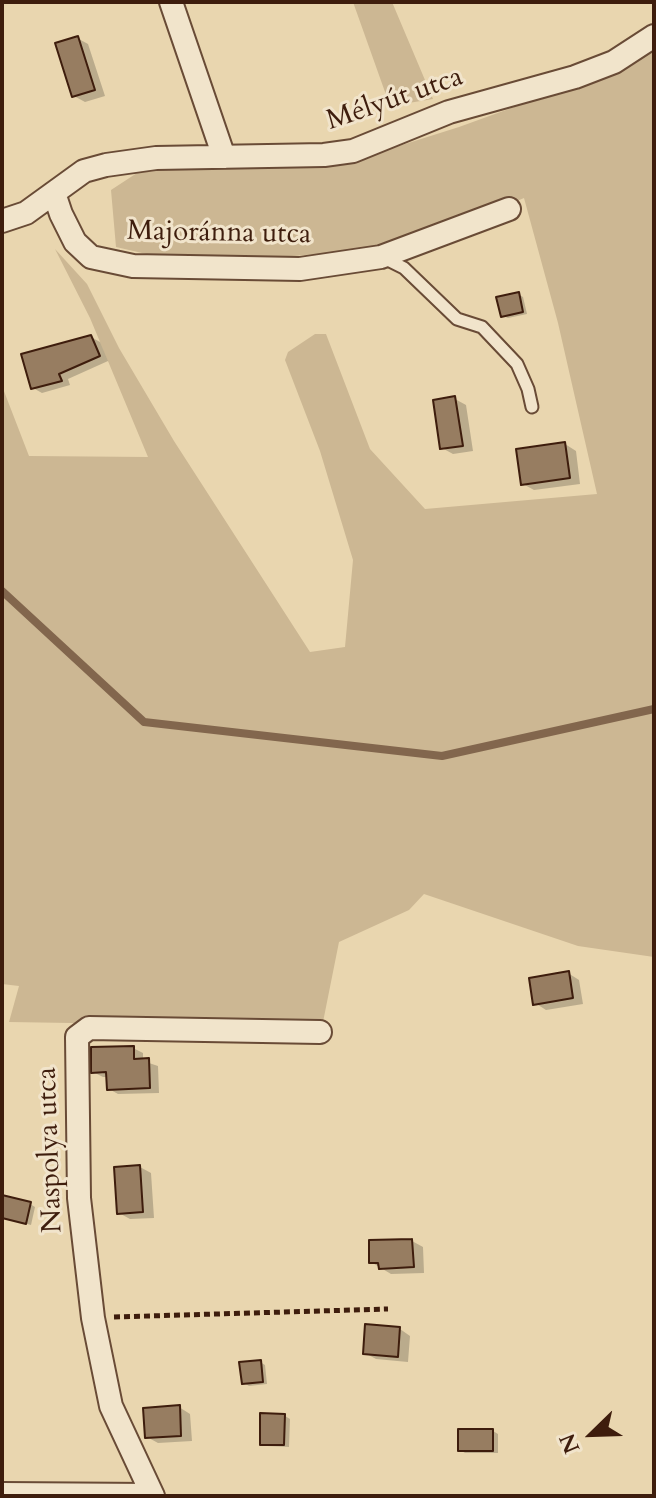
<!DOCTYPE html>
<meta charset="utf-8">
<style>
body{margin:0}
#map{position:relative;width:656px;height:1498px;overflow:hidden;background:#e9d6af;font-family:Cardo,serif}
canvas{display:block}
.frame{position:absolute;inset:0;border:4px solid #3e1d0d;pointer-events:none}
.north{position:absolute;left:552px;top:1394px;width:80px;height:80px;-webkit-text-stroke:6px #f1e4cb;paint-order:stroke;rotate:247deg;font-size:22px;font-weight:700;line-height:32px;text-align:center;color:#3e1d0d}
.north::after{content:'';display:block;margin:auto;width:28px;height:36px;background:#3e1d0d;clip-path:polygon(50% 0,100% 100%,50% 72%,0 100%)}
</style>
<div id="map">
<canvas width="656" height="1498"></canvas>
<div class="frame"></div>
<div class="north">N</div>
</div>
<script>
const c = document.querySelector('canvas').getContext('2d');
c.lineJoin = 'round';
function fill(path, color) { c.fillStyle = color; c.fill(path, 'evenodd'); }
const shape = rows => new Path2D(rows.map(r => 'M' + r).join(''));
function strokePath(path, color, width, dash) { c.strokeStyle = color; c.lineWidth = width; c.lineCap = dash ? 'butt' : 'round'; c.setLineDash(dash || []); c.stroke(path); }
function label(font, color, halo, rows, align = 'center') {
  c.font = font + ' Cardo,serif'; c.lineWidth = 6; c.setLineDash([]); c.textBaseline = 'middle'; c.strokeStyle = halo; c.fillStyle = color; for (const [text, x, y, turn = 0] of rows) {
    c.save(); c.translate(x, y); c.rotate((+turn || 0) * Math.PI / 180); c.textAlign = isNaN(turn) ? turn : align; if (halo) c.strokeText(text, 0, 0); c.fillText(text, 0, 0); c.restore();
  }
}
fill(shape([
 [353,2,392,2,433,99,390,106],
 [654,45,654,957,578,946,424,894,409,910,339,942,322,1027,9,1022,19,986,2,984,2,386,29,456,148,457,90,318,55,249,87,284,119,348,174,441,310,652,345,647,353,560,320,451,285,360,288,352,315,334,326,334,370,449,425,509,597,494,558,323,524,198,410,247,227,261,177,261,116,247,111,190,137,173,227,163,287,168,364,157,459,127,586,81]
]), '#ccb793');
fill(shape([
 [77,38,88,44,105,96,85,102,74,96],
 [518,294,523,297,527,314,508,318,503,316],
 [91,337,100,342,108,361,68,379,70,385,42,393,33,388],
 [455,399,466,405,473,451,453,454,442,448],
 [565,444,576,451,580,484,534,490,523,484],
 [568,973,579,980,583,1004,546,1010,535,1003],
 [133,1048,143,1053,143,1061,158,1066,159,1093,118,1094,109,1089,109,1077,103,1077,93,1072],
 [140,1167,151,1173,154,1218,130,1219,119,1213],
 [30,1204,35,1207,31,1225,2,1217],
 [412,1241,423,1247,424,1273,391,1274,371,1262],
 [400,1329,410,1336,408,1362,376,1359,365,1353],
 [260,1362,265,1365,267,1384,249,1386,244,1383],
 [179,1407,190,1414,192,1441,158,1443,147,1437],
 [285,1416,290,1419,289,1447,267,1446,262,1444],
 [493,1431,498,1434,498,1453,465,1453,460,1450]
]), '#0003');
strokePath(shape([
 [2,591,144,722,442,756,654,709]
]), '#82664d', 8);
const building = shape([
 [78,36,95,90,72,97,55,43,78,36],
 [519,292,523,312,501,317,496,297,519,292],
 [91,335,100,356,59,374,62,381,31,389,21,354,91,335],
 [455,396,463,446,440,449,433,400,455,396],
 [565,442,570,478,521,485,516,449,565,442],
 [569,971,573,998,533,1005,529,978,569,971],
 [134,1046,134,1059,149,1058,150,1088,107,1090,106,1072,91,1073,91,1047,134,1046],
 [140,1165,143,1212,117,1214,114,1167,140,1165],
 [2,1195,31,1202,26,1224,2,1218,2,1195],
 [412,1239,414,1267,379,1269,378,1263,369,1263,369,1240,412,1239],
 [365,1324,400,1327,398,1357,363,1354,365,1324],
 [261,1360,263,1382,242,1384,239,1362,261,1360],
 [180,1405,181,1436,145,1438,143,1408,180,1405],
 [260,1413,285,1414,284,1445,260,1445,260,1413],
 [458,1429,493,1429,493,1451,458,1451,458,1429]
]);
fill(building, '#977d61');
strokePath(building, '#3e1d0d', 2);
const service = shape([
 [382,257,404,268,457,319,482,327,517,364,528,389,532,407]
]);
const minor = shape([
 [171,2,224,157],
 [54,193,61,214,75,242,91,257,133,266,300,269,381,257,509,209],
 [2,221,26,213,84,171,106,165,156,158,324,155,353,151,449,112,575,77,614,62,654,36],
 [2,1494,151,1495],
 [153,1496,111,1406,93,1318,79,1198,77,1037,89,1028,320,1032]
]);
strokePath(service, '#694b36', 15);
strokePath(minor, '#694b36', 26);
strokePath(shape([
 [114,1317,388,1309]
]), '#3e1d0d', 5, [6, 4]);
strokePath(service, '#f1e4cb', 11);
strokePath(minor, '#f1e4cb', 22);
label('28px', '#3e1d0d', '#f1e4cb', [
 ["Mélyút utca",395,100,-19],
 ["Majoránna utca",219,234,1],
 ["Naspolya utca",51,1150,-92]
]);
</script>
